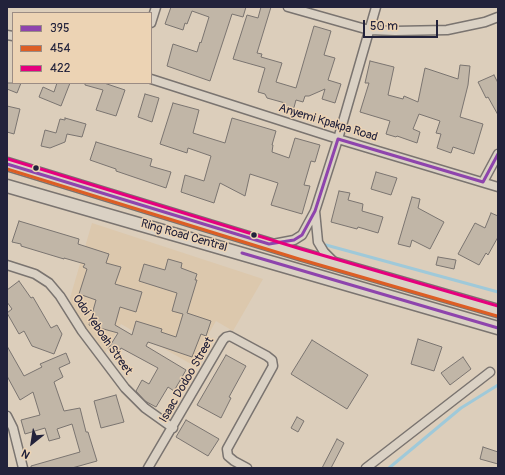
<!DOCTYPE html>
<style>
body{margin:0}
#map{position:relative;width:505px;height:475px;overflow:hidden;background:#dccebb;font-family:Pangolin,sans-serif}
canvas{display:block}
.frame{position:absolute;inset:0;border:8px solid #22223b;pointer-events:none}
.legend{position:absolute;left:12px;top:12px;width:140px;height:72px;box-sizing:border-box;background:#ecd3b4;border:1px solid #9b8c84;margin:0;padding:5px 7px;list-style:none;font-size:12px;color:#22223b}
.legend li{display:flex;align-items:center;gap:8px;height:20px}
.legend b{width:20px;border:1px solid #9b8c84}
.north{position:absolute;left:12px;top:423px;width:40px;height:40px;-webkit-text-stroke:3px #ecd3b4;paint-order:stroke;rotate:210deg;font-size:11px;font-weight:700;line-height:16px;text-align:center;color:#22223b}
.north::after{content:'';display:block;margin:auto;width:14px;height:18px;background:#22223b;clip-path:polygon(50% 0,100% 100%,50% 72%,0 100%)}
.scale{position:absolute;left:363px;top:20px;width:75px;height:18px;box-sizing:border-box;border:2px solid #22223b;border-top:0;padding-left:5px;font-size:12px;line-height:14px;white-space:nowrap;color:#22223b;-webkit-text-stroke:3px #ecd3b4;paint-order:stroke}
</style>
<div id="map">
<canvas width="505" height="475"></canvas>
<div class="frame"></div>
<ul class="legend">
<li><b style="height:5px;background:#8e44ad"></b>395</li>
<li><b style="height:5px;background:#dd5e24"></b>454</li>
<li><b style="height:5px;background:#e5007d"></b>422</li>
</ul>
<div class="north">N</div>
<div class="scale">50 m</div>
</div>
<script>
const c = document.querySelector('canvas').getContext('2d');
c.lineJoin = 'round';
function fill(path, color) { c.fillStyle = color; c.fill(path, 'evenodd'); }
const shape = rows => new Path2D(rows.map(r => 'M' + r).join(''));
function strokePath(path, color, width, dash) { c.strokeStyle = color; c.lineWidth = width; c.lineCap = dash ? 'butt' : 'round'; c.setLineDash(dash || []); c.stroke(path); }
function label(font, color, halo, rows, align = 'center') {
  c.font = font + ' Pangolin,sans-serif'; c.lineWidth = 3; c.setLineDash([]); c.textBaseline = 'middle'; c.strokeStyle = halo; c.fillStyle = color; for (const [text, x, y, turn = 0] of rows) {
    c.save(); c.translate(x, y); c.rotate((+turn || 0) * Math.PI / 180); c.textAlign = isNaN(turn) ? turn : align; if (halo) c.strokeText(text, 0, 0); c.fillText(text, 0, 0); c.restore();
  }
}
fill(shape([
 [92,223,263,279,233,331,216,321,191,364,121,324,104,355,71,308,70,298]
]), '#dcc8ad');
strokePath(shape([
 [326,245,498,292],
 [389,468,461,408,498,385]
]), '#9fc9d9', 3);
const building = shape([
 [171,7,246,7,243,17,232,14,210,81,167,66,173,44,197,52,200,42,201,43,209,17,192,11,187,24,185,23,183,30,165,24,171,7],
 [261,7,271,7,257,53,262,54,261,57,282,63,276,82,296,88,314,26,331,31,324,55,335,58,328,80,341,84,335,103,322,99,325,89,309,96,305,96,303,102,296,100,293,111,284,108,285,103,267,98,265,94,258,92,265,68,233,59,247,15,258,18,261,7],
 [370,61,394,67,388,95,403,99,404,96,418,102,425,68,458,79,460,65,470,66,468,85,460,117,483,124,474,154,453,147,451,153,437,148,441,134,436,133,440,121,419,114,413,129,420,132,417,143,397,136,396,137,386,134,390,121,360,112,369,83,365,83,370,61],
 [494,75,498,83,498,115,488,97,486,98,478,82,494,75],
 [7,83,21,83,17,93,7,89,7,83],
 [57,83,70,83,61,106,39,97,43,87,54,92,57,83],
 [85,83,104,83,125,90,116,116,96,110,103,90,85,85,85,83],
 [145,94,159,98,152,122,138,117,145,94],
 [173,103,199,110,193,133,225,143,232,118,276,131,272,145,273,145,272,152,289,158,295,138,320,145,315,162,311,161,304,185,310,186,302,214,271,205,278,183,250,174,245,196,220,183,214,203,181,192,185,175,204,181,211,156,188,148,187,153,160,144,173,103],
 [7,106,20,109,14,134,7,132,7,106],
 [65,118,86,124,82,137,67,134,65,142,50,148,41,146,45,130,56,133,60,119,65,120,65,118],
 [96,142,152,159,150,166,171,172,166,188,116,171,116,169,90,160,96,142],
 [376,172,397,178,391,195,371,189,376,172],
 [339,191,350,193,348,200,363,204,362,211,383,217,378,233,358,227,357,229,331,222,339,191],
 [412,197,420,199,418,208,444,222,430,249,412,240,410,247,398,244,412,197],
 [491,213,498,216,498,237,488,255,486,253,479,265,458,254,475,223,485,228,491,213],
 [19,221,79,239,78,244,109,254,106,263,121,267,115,284,142,292,136,312,120,307,115,325,132,335,136,321,162,329,161,332,176,337,183,314,172,311,177,293,139,281,144,264,165,270,168,259,182,263,181,268,197,274,195,280,197,280,187,313,211,321,206,336,201,334,192,357,148,342,146,346,186,370,174,391,168,387,156,407,145,401,136,391,142,380,149,384,158,368,121,348,117,355,108,349,118,333,89,325,96,300,79,294,87,269,83,267,85,264,64,258,64,259,21,246,21,244,12,242,19,221],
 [438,257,456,260,454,269,436,265,438,257],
 [19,281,31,298,33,297,51,328,57,325,62,334,54,354,32,346,24,331,19,334,7,313,12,309,7,302,7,290,19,281],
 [418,339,442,347,434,371,411,364,418,339],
 [312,340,368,375,347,409,291,374,312,340],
 [7,346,24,376,42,367,40,364,66,353,70,363,59,368,63,377,54,382,64,411,80,408,86,432,88,432,97,461,72,468,31,468,31,466,80,452,72,424,57,429,60,438,49,441,45,428,25,434,21,420,40,415,33,392,20,400,7,376,7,346],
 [226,355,246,366,229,397,231,398,221,418,197,405,226,355],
 [463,357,471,369,450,385,441,373,463,357],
 [116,395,124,422,101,428,94,401,116,395],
 [297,417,304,421,298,432,291,428,297,417],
 [186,420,219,439,208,456,176,437,186,420],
 [337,439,344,443,331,468,322,468,337,439],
 [483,447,498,452,498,464,480,459,483,447]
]);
fill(building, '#c1b6a7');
strokePath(building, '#7a7470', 1);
const street = shape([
 [288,7,369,30,395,31,447,30,485,22,498,17],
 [151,23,156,7],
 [7,35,13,36],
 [151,79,338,139,498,187],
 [483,182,498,154],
 [315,211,318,242,324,252,336,264],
 [273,244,294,240,302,235,315,211,338,139,376,7],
 [7,265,35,274,49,283,60,296,82,331,125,388,145,408,173,428],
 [7,416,13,428,23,468],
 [148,468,223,340,226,337,230,336,267,356,272,360,273,366,227,449,228,456,234,461,247,468],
 [366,468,490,372]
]);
const primary = shape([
 [7,164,300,254,498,311],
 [7,186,498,328]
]);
strokePath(street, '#7a7470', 11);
strokePath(primary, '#7a7470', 15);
strokePath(street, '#dad1c4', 8);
strokePath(primary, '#dad1c4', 12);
strokePath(shape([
 [7,164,269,244,294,240,302,235,315,211,338,139,483,182,498,154],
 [242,253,498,328]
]), '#8e44ad', 3);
strokePath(shape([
 [7,169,299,259,497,316]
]), '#dd5e24', 3);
strokePath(shape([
 [8,159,301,249,498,306]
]), '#e5007d', 3);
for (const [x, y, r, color] of [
 [36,168,3.5,"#22223b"],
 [254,235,3.5,"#22223b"]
]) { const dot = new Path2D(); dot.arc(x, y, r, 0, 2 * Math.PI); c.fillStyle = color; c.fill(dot); strokePath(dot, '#ecd3b4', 1.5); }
label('12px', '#22223b', '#ecd3b4', [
 ["Anyemi Kpakpa Road",328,123,17],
 ["Ring Road Central",184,236,16],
 ["Odoi Yeboah Street",102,335,55],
 ["Isaac Dodoo Street",187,380,-60]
]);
</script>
